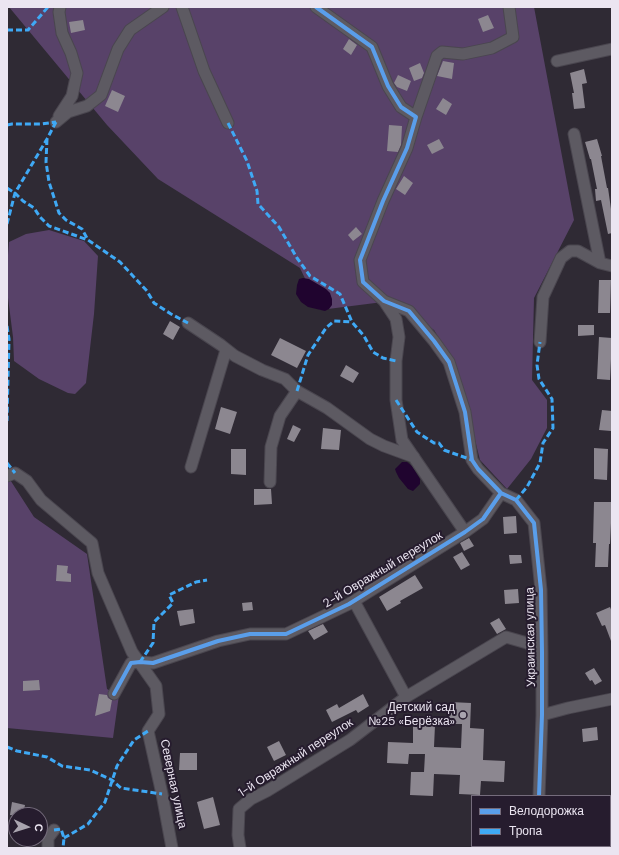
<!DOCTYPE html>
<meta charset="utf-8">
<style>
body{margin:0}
#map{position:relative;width:619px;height:855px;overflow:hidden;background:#2f2a34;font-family:"DM Sans",sans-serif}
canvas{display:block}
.frame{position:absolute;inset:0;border:8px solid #ebe5f1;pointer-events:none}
.legend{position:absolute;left:471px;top:795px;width:140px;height:52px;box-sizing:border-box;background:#261c2e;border:1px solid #756c7c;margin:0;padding:5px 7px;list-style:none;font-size:12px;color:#ebe5f1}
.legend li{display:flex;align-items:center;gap:8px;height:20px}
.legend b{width:20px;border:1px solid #756c7c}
.north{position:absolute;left:8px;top:807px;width:40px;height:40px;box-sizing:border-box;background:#261c2e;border:1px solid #756c7c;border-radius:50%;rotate:94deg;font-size:11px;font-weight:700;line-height:16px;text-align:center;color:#ebe5f1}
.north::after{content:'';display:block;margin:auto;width:14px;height:18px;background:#a9a4af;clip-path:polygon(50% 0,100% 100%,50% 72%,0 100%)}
</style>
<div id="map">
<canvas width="619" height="855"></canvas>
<div class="frame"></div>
<ul class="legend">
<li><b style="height:5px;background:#5a9eea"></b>Велодорожка</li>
<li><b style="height:5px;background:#3fa9f5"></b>Тропа</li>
</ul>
<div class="north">С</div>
</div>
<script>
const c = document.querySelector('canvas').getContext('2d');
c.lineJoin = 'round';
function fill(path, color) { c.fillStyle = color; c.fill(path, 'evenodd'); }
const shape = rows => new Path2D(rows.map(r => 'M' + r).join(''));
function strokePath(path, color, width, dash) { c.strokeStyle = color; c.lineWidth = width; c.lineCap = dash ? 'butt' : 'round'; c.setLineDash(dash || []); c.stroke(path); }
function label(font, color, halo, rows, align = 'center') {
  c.font = font + ' "DM Sans",sans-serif'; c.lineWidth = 4; c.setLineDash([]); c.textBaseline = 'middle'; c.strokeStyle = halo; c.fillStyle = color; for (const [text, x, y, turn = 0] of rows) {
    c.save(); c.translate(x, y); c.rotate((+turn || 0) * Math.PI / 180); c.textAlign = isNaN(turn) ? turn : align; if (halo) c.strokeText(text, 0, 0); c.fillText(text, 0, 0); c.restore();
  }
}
fill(shape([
 [9,7,534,7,574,220,534,298,532,380,547,400,547,428,531,459,507,489,480,460,457,368,434,330,391,301,320,310,300,268,158,179,107,125],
 [49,230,84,241,98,256,94,314,86,383,75,394,68,393,39,379,14,361,13,337,7,290,7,268,9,242,26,234],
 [7,475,34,517,87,554,107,689,119,695,113,738,7,728]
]), '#584269');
fill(shape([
 [303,278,309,279,326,289,330,293,332,299,332,305,329,309,325,311,308,307,301,302,296,294,297,285,299,279],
 [402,462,407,462,412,466,420,479,420,484,413,491,408,489,399,478,396,472,395,469]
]), '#20042f');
fill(shape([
 [488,15,494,28,483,32,478,19],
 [83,20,85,30,71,33,69,22],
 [349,39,357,45,351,55,343,49],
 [443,61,454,63,452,79,437,76],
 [420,63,424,73,422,78,414,81,409,68],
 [584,69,587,83,582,84,585,108,574,109,572,93,574,93,570,73],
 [398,75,411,81,407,91,397,87,394,83],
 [112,90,125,96,118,112,105,106],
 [443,98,452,104,446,115,436,109],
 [389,125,402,126,401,145,398,152,387,151],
 [439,139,444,148,432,154,427,145],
 [597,139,602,156,601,156,607,188,608,188,612,216,612,233,608,234,601,200,596,201,595,189,597,189,591,159,590,159,585,142],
 [404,176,413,183,405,195,396,189],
 [356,227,362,234,353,241,348,235],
 [599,280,611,280,610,313,598,313],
 [170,321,180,327,173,340,163,334],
 [578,325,594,325,594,335,578,336],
 [599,337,612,338,610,380,597,379],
 [280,338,306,351,297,368,271,355],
 [346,365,359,373,353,383,340,376],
 [221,407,237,412,230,434,215,429],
 [602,410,612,411,611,431,599,430],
 [293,425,301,429,294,442,287,439],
 [323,428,341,430,339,450,321,449],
 [594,448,608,449,607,480,594,479],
 [231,449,246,449,246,475,231,474],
 [254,489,271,489,272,504,254,505],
 [594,502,612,502,610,544,609,544,608,567,595,567,596,543,593,543],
 [516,516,517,533,504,534,503,517],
 [469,538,474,546,464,551,460,543],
 [462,552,470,565,461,570,453,557],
 [509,555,521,555,522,563,510,564],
 [57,565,68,566,67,573,71,574,71,582,56,581],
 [415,575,423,588,400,601,401,603,387,611,379,597],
 [518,589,519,603,505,604,504,590],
 [252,602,253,610,243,611,242,603],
 [610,607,612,612,611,641,605,625,602,626,596,613],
 [193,609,195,623,180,626,177,611],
 [499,618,506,629,497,634,490,623],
 [323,624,328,632,314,640,308,631],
 [594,668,602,681,595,685,592,680,590,681,585,673],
 [39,680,40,690,23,691,23,681],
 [99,694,107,695,108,698,112,700,110,711,95,716],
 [363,694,369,706,358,713,356,710,332,722,326,710,337,704,339,708],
 [450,702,471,703,470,728,484,729,483,760,505,761,504,782,481,781,480,795,459,794,460,775,434,774,433,796,410,795,411,772,424,772,425,754,409,754,408,764,387,763,388,742,413,743,413,724,435,725,434,747,461,748,462,724,449,724],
 [597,727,598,740,583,742,582,729],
 [279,741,286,755,274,761,267,747],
 [180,753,197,753,197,770,179,770],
 [213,797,220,825,204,829,197,802],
 [12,802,25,805,23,815,10,815]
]), '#8c8790');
const minor = shape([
 [182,7,204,71,228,123],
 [316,7,372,47,388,86,401,107,416,117,407,148,383,201,360,260,363,282,384,301,409,311,434,341,449,362,465,412,472,460,478,469,501,493,516,500,534,523,541,590,542,652,542,715,539,796],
 [557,61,612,49],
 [59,116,72,96,77,73,71,53,62,33,59,12,60,7],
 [416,117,437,56,442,52,463,54,492,48,513,37,509,7],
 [56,122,68,112,87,106,101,95,118,49,130,30,163,7],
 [574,134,600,263,612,266],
 [384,301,396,319,399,337,396,361,396,400,402,440,465,532],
 [188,323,221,345,235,356,262,370,285,379,297,391,327,408,370,439,384,446,414,457],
 [540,342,543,297,561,258,570,251,578,251,600,263],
 [191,467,226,350],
 [7,476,15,473,27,481,41,500,92,543,98,573,132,652,156,686,159,714,148,731,162,794,172,848],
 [270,482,271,447,280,416,297,391],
 [354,601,406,697],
 [114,694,131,663,140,662,153,663,218,641,250,634,286,634,349,604,465,532,483,519,501,493],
 [542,715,568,708,612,699],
 [610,820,612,819],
 [48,848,48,838,54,830],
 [240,848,238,835,239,809,251,799,267,791,350,740,406,697,506,637,527,643,542,652],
 [537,848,538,846]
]);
strokePath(minor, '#4a464f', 13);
strokePath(minor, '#5d5a62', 11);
strokePath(shape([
 [7,30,28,30,48,7],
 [228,123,247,161,257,191,258,204,279,227,297,258,310,276,340,294,352,322,364,336,373,352,383,358,396,361],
 [7,125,12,124,41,124,56,122],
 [47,139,46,162,49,182,59,213,66,220,82,229,88,240],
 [7,188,15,193,23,201,34,208,40,217,49,226,88,240,120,262,147,291,154,303,171,314,188,323],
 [7,224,15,193,47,139,56,122],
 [7,326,9,339,7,421],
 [297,391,308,355,326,328,334,321,352,322],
 [396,400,417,432,434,443,439,443,444,450,472,460],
 [7,463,15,473],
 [516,500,527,487,540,463,543,443,553,428,552,399,539,379,537,365,540,342],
 [140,662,153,643,154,622,173,603,169,595,196,582,207,580],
 [7,747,17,751,47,757,62,766,90,770,112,780,121,788,162,794],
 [54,830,61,829,64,838,63,848],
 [64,838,88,824,105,802,117,766,134,740,148,731]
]), '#3fa9f5', 3, [6, 3]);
strokePath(shape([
 [316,7,372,47,388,86,401,107,416,117,407,148,383,201,360,260,363,282,384,301,409,311,434,341,449,362,465,412,472,460,478,469,501,493,516,500,534,523,541,590,542,652,542,715,539,796],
 [114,694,131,663,140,662,153,663,218,641,250,634,286,634,349,604,465,532,483,519,501,493]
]), '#5a9eea', 4);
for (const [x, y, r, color] of [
 [463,715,4,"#a9a4af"]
]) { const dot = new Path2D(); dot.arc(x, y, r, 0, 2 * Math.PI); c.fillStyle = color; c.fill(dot); strokePath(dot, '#261c2e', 1.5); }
label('12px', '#ebe5f1', '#261c2e', [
 ["2-й Овражный переулок",383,570,-31],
 ["Украинская улица",531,637,-91],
 ["1-й Овражный переулок",296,758,-33],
 ["Северная улица",173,784,78]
]);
label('12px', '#ebe5f1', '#261c2e', [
 ["Детский сад",455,708],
 ["№25 «Берёзка»",455,722]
], 'right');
</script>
